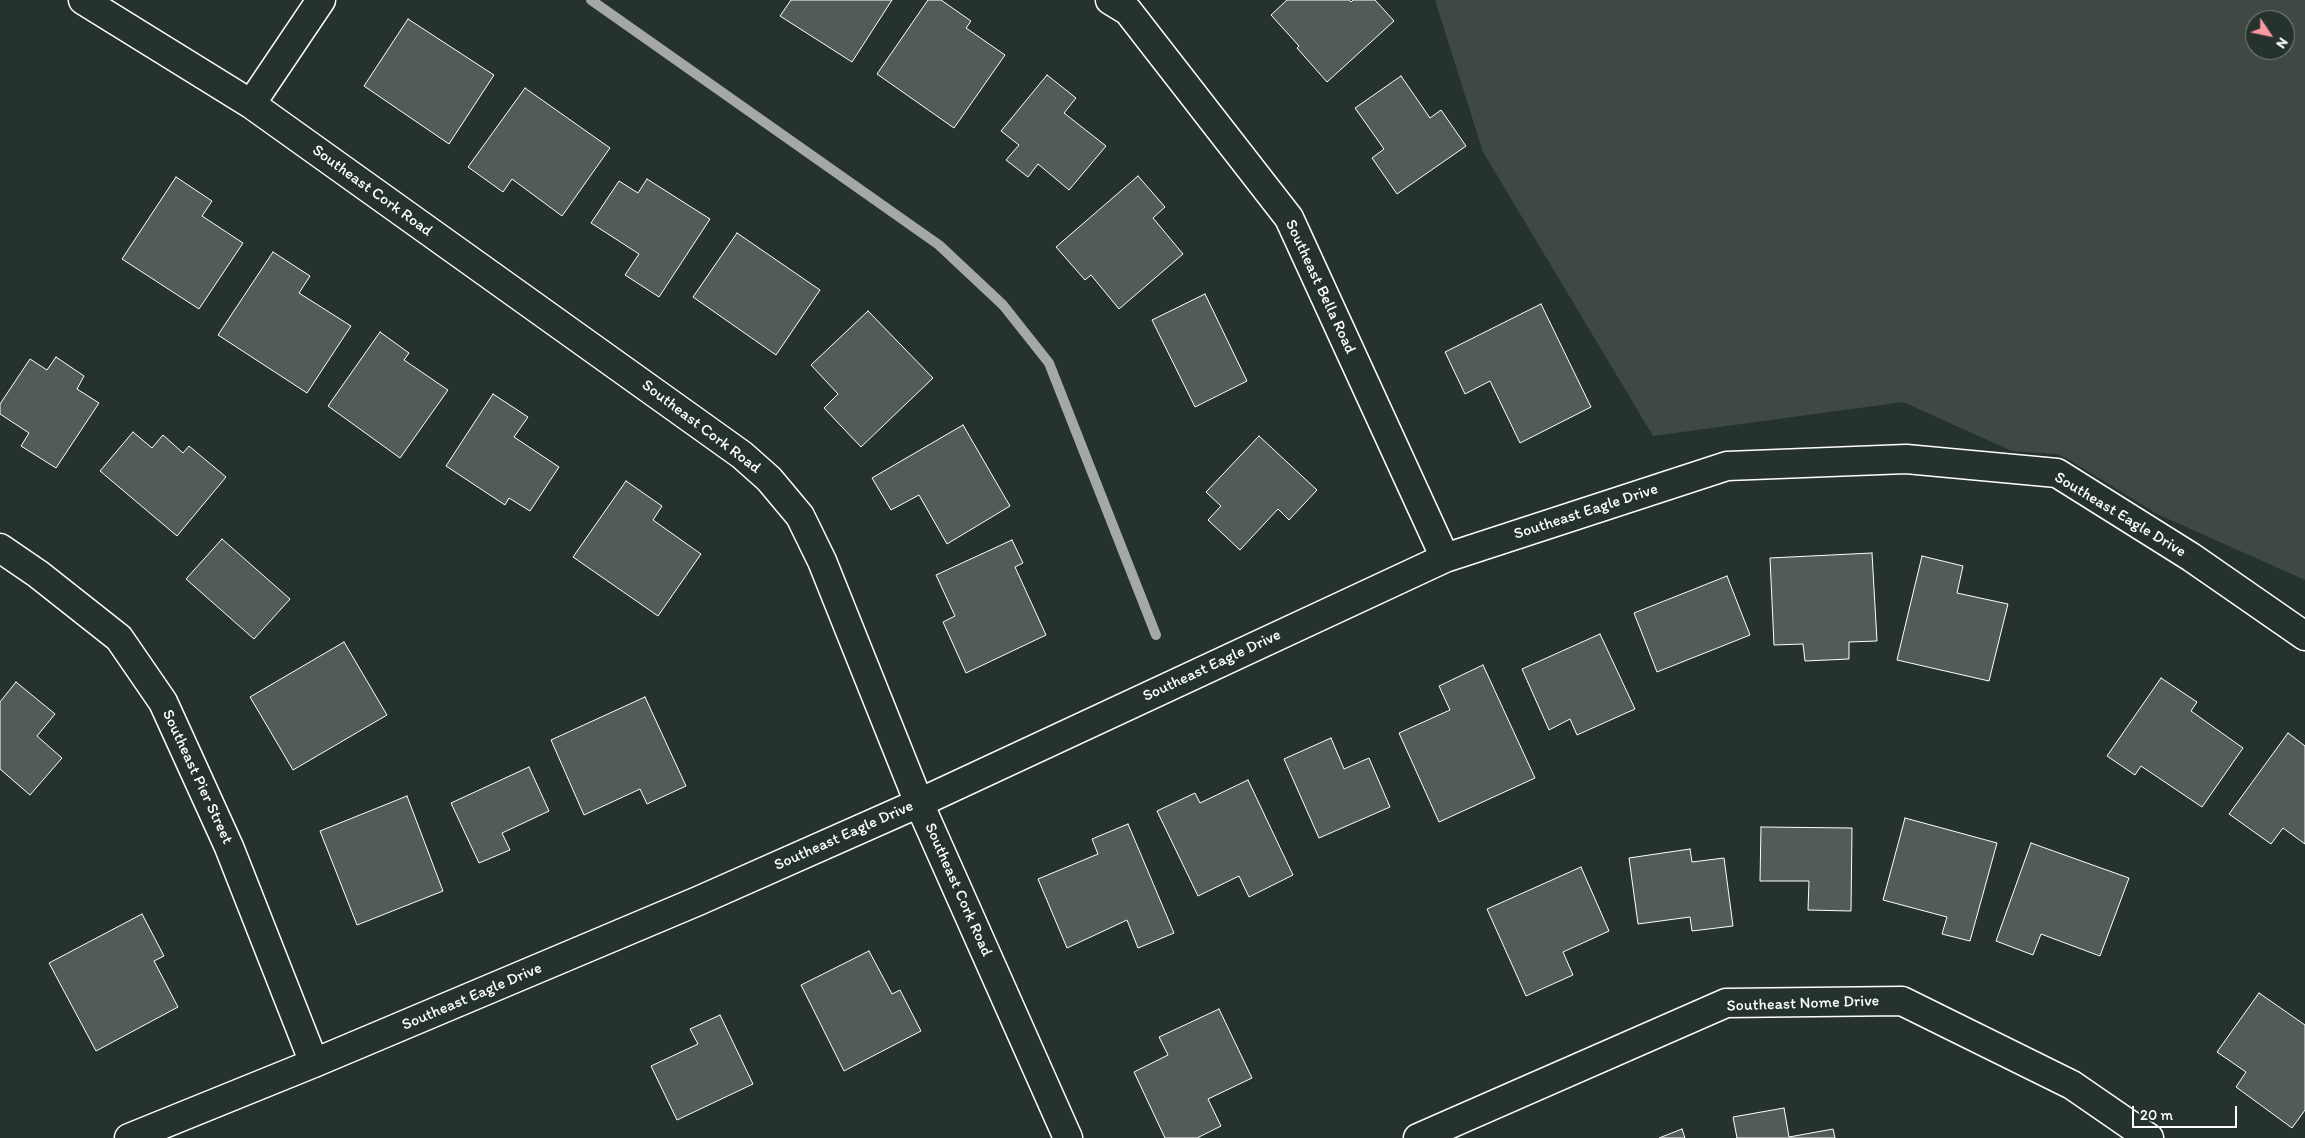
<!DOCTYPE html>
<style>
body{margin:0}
#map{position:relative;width:2305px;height:1138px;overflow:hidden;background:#26332d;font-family:Itim,sans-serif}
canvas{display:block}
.north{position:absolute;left:2245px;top:10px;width:50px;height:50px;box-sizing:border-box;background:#26332d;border:1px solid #7d8581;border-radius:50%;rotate:124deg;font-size:14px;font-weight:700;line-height:20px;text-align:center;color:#fff}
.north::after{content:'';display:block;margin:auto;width:18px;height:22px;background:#ff9aa2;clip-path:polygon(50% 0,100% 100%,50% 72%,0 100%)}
.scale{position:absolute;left:2132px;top:1106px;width:105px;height:22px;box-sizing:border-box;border:2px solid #fff;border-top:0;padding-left:6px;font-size:15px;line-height:18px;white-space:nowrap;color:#fff;-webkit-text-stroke:4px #26332d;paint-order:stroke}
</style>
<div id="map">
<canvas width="2305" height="1138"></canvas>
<div class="north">N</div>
<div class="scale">20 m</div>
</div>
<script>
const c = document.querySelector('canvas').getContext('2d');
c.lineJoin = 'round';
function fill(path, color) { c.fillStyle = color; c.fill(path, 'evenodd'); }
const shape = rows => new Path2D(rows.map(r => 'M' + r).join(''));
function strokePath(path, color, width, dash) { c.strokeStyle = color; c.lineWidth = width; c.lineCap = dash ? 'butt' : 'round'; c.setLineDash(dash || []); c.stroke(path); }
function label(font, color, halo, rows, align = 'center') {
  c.font = font + ' Itim,sans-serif'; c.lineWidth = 4; c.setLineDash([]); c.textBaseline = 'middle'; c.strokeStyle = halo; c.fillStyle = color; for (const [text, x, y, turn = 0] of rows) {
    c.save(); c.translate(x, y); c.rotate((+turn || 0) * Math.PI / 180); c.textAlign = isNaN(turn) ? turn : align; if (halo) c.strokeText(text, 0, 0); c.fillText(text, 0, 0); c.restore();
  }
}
fill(shape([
 [1435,0,2305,0,2305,580,2157,514,2066,458,2057,454,2012,451,1903,402,1653,436,1483,152],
 [2255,20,2285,20,2285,50,2255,50]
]), '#3e4944');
strokePath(shape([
 [591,0,939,245,1003,305,1049,363,1156,635]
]), '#a4a9a7', 10);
const building = shape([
 [791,0,892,0,852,62,780,16,791,0],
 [928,0,941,0,971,21,966,28,1005,55,954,128,877,74,928,0],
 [1287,0,1349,0,1351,2,1353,0,1375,0,1394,21,1327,82,1297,48,1299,46,1271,15,1287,0],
 [408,19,494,75,449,144,364,86,408,19],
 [1047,75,1076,98,1064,113,1106,146,1069,190,1038,164,1028,177,1006,160,1019,145,1001,131,1047,75],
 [1401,76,1430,118,1441,110,1466,146,1397,194,1372,158,1384,149,1355,108,1401,76],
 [525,88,610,148,562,216,512,179,503,192,468,167,525,88],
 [1138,176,1165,207,1153,218,1183,254,1119,309,1091,275,1085,280,1056,247,1138,176],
 [176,177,212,201,202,216,243,243,199,309,122,259,176,177],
 [647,179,710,219,659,297,625,275,639,254,591,223,619,181,638,193,647,179],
 [737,233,820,290,776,355,693,297,737,233],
 [273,252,310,276,299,293,351,326,307,393,218,335,273,252],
 [1205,294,1247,381,1195,407,1152,320,1205,294],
 [1541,304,1591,407,1520,443,1490,381,1465,394,1445,352,1541,304],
 [868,311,933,378,861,447,824,408,838,394,811,365,868,311],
 [380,332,409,353,404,360,448,390,400,458,328,406,380,332],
 [56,357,84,376,77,389,99,403,56,468,21,446,29,433,0,414,0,404,30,359,47,370,56,357],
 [493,394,528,417,514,437,559,467,530,511,509,498,505,505,446,466,493,394],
 [963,425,1010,506,947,544,919,495,891,510,872,478,963,425],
 [133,432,152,448,163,435,183,453,189,446,226,477,177,536,100,471,133,432],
 [1259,436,1317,490,1289,520,1278,509,1240,550,1208,520,1221,506,1206,492,1259,436],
 [626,481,662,506,653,520,701,554,658,616,573,557,626,481],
 [222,539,290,599,254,639,186,579,222,539],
 [1012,540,1023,563,1015,567,1046,635,966,673,943,622,955,616,936,575,1012,540],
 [1872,553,1877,641,1849,642,1849,659,1805,661,1803,644,1774,645,1770,558,1872,553],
 [1922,556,1963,566,1957,593,2008,604,1989,681,1897,660,1922,556],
 [1727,576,1750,635,1657,672,1634,613,1727,576],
 [1600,634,1635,709,1577,735,1570,719,1549,730,1522,669,1600,634],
 [344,642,387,715,293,770,250,697,344,642],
 [1483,665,1535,778,1439,822,1399,733,1450,710,1439,686,1483,665],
 [2161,678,2197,702,2191,711,2243,748,2202,807,2141,766,2135,775,2107,756,2161,678],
 [16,682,55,714,37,736,62,758,30,795,0,769,0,702,16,682],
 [645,697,686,786,647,804,640,789,584,815,551,740,645,697],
 [2288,733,2305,746,2305,844,2283,828,2271,844,2229,814,2288,733],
 [1331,738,1344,769,1369,758,1390,807,1319,838,1284,759,1331,738],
 [529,767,549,811,502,833,510,850,479,863,451,803,529,767],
 [1248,780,1293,875,1249,897,1239,876,1198,896,1157,811,1195,793,1200,803,1248,780],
 [407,796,443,891,357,925,320,831,407,796],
 [1905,818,1997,843,1970,941,1942,934,1947,917,1883,900,1905,818],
 [1128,824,1174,933,1138,948,1127,920,1067,948,1038,879,1098,854,1092,839,1128,824],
 [1761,827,1852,828,1851,911,1808,910,1809,881,1760,881,1761,827],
 [2031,843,2129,878,2100,956,2041,934,2033,955,1996,941,2031,843],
 [1690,849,1692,862,1724,858,1733,926,1692,931,1690,917,1638,924,1629,858,1690,849],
 [1581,867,1609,931,1563,952,1573,975,1526,996,1487,909,1581,867],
 [142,914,164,956,154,961,178,1007,96,1051,49,963,142,914],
 [869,951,892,994,900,990,921,1031,844,1071,801,985,869,951],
 [2259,993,2305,1025,2305,1110,2292,1128,2236,1087,2246,1072,2217,1052,2259,993],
 [1219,1009,1252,1078,1208,1099,1221,1126,1197,1138,1165,1138,1134,1072,1168,1055,1159,1037,1219,1009],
 [720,1015,753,1084,677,1120,651,1066,698,1044,690,1029,720,1015],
 [1784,1108,1789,1137,1833,1129,1835,1138,1737,1138,1733,1117,1784,1108],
 [1682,1129,1685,1138,1659,1138,1682,1129]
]);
fill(building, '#515c57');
strokePath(building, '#fff', 1);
const minor = shape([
 [83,0,251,104,742,455,769,479,800,516,822,561,919,803,1068,1138],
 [1110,0,1128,11,1289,218,1445,558],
 [251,104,321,0],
 [0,548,38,574,119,638,163,702,229,847,314,1063],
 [129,1138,314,1063,698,901,919,803,1445,558,1727,466,1906,459,2057,473,2191,557,2305,636],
 [1418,1138,1726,1003,1902,1001,2072,1085,2149,1138]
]);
strokePath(minor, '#fff', 31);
strokePath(minor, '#26332d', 28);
label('16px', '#fff', '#26332d', [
 ["Southeast Cork Road",372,191,36],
 ["Southeast Bella Road",1320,287,65],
 ["Southeast Cork Road",701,427,37],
 ["Southeast Eagle Drive",1586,512,-18],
 ["Southeast Eagle Drive",2120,515,31],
 ["Southeast Eagle Drive",1212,666,-25],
 ["Southeast Pier Street",197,777,65],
 ["Southeast Eagle Drive",844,836,-24],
 ["Southeast Cork Road",958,890,66],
 ["Southeast Eagle Drive",472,997,-23],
 ["Southeast Nome Drive",1803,1004,-2]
]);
</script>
